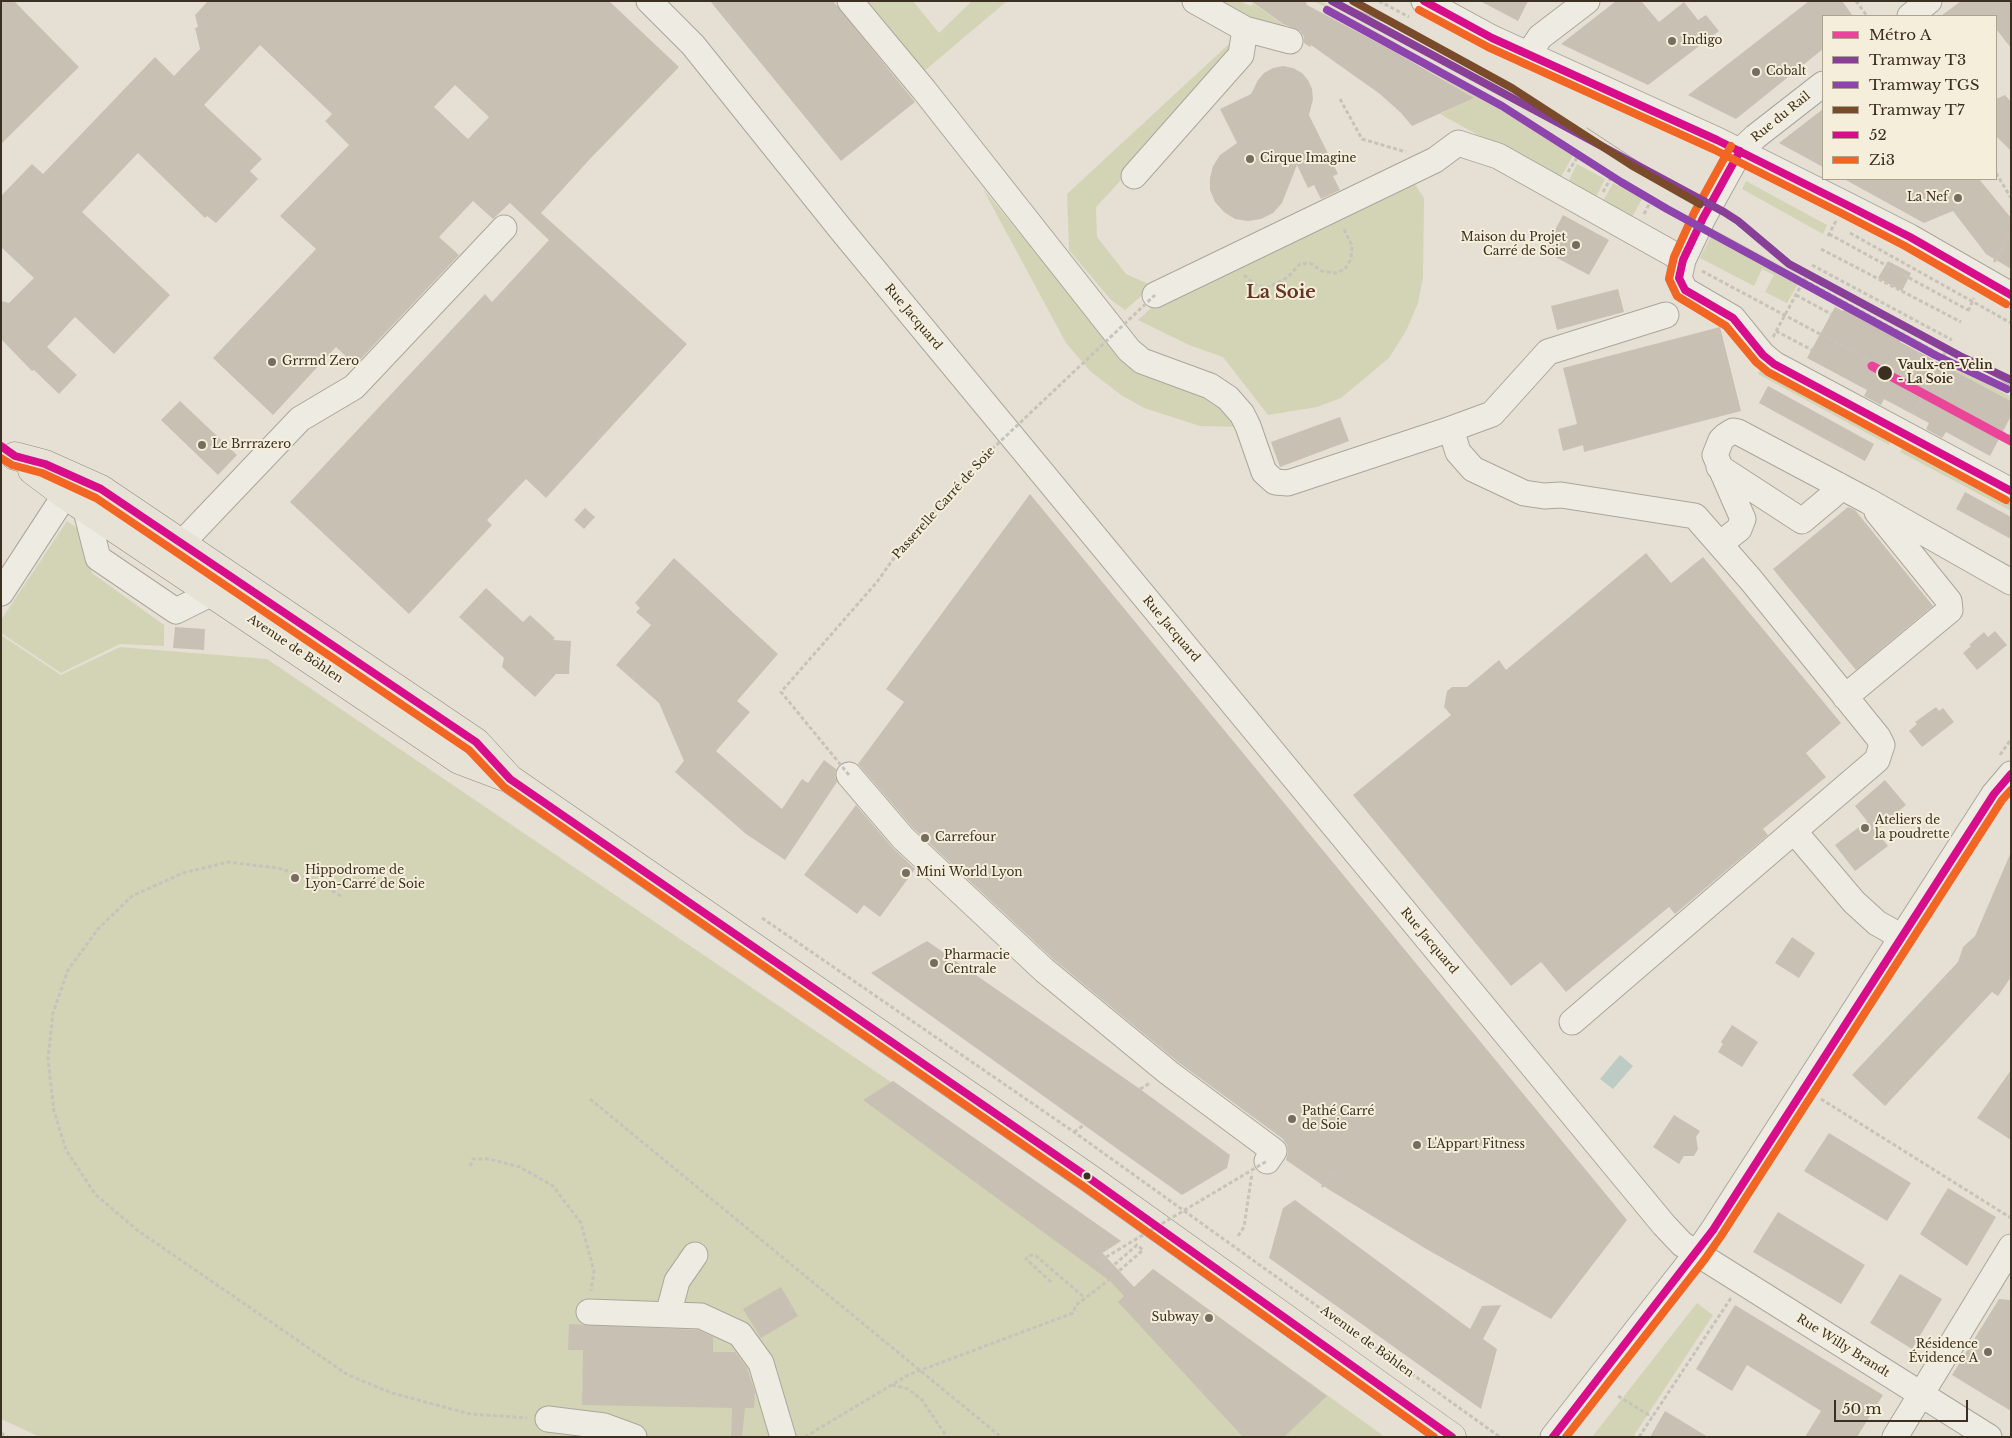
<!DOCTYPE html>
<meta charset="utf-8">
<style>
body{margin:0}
#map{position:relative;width:2012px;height:1438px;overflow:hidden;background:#e5e0d3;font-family:"Libre Baskerville",serif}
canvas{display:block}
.frame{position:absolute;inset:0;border:2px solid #3b2f22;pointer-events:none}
.legend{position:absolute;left:1822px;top:15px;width:175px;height:165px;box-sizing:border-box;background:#f5eeda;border:1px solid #aba290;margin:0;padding:6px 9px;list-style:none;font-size:15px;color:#3b2f22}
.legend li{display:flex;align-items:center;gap:10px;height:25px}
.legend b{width:25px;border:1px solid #aba290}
.scale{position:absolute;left:1834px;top:1400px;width:134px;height:22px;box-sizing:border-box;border:2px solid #3b2f22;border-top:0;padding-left:6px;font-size:15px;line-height:18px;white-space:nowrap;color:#3b2f22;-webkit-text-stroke:4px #f5eeda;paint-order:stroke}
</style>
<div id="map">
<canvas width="2012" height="1438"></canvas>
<div class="frame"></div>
<ul class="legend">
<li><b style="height:6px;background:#eb4599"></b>Métro A</li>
<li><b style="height:6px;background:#873f98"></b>Tramway T3</li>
<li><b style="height:6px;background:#8e44ad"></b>Tramway TGS</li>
<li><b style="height:6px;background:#7a4b2a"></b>Tramway T7</li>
<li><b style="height:6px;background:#d80d8c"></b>52</li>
<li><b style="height:6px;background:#f26522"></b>Zi3</li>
</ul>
<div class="scale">50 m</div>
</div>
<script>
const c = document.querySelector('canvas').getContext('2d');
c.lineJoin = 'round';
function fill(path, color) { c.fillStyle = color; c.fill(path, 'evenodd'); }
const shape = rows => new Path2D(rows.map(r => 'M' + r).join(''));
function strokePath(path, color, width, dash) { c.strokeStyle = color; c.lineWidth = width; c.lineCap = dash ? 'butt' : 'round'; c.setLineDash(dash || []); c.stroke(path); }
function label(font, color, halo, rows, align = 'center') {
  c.font = font + ' "Libre Baskerville",serif'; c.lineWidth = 4; c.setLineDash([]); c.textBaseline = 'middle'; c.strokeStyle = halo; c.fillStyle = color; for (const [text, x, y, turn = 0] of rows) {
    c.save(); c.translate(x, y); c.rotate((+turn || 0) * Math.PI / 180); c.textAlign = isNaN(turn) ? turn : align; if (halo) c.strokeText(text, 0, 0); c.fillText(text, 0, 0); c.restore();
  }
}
fill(shape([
 [862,1,913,1,939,33,972,1,1007,1,922,73],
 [1209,1,1239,1,1251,6,1253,3,1299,36,1298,38],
 [1314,1,1320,1,1395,42,1398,46],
 [1230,43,1233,48,1139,161,1096,207,1097,237,1126,274,1153,286,1125,310,1111,300,1069,250,1067,194],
 [1396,51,1402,51,1574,154,1559,180,1440,114,1473,98],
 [1577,164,1605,179,1595,199,1567,184],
 [1403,166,1424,198,1423,278,1418,303,1406,331,1389,358,1341,398,1317,407,1268,415,1223,357,1189,345,1138,320,1162,298],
 [1746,181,1827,225,1823,234,1742,189],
 [1613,183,1642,199,1631,219,1602,203],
 [983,189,1127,363,1143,375,1195,393,1217,404,1240,427,1200,426,1144,408,1121,395,1090,371,1066,343],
 [1712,228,1802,277,1787,303,1765,292,1774,275,1762,269,1754,286,1700,258,1711,236,1709,234],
 [1948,360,1952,362,1951,364,2011,397,2011,401,1945,366],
 [1760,370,1891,440,1889,445,1758,374],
 [1903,447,2011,504,2011,511,1900,452],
 [67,521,78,529,92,573,164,625,164,646,120,644,61,673,1,633,1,620],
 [1,635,61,675,120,647,267,659,891,1082,893,1081,1121,1241,1103,1253,1134,1287,1153,1269,1385,1437,40,1437,1,1419],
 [1697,1303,1713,1315,1633,1437,1592,1437]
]), '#d3d4b6');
fill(shape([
 [1620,1055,1633,1066,1613,1089,1600,1079]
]), '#bccbc3');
fill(shape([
 [1,1,14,1,79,67,1,144],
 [208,1,609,1,679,67,589,160,541,213,687,344,546,498,526,479,487,520,492,525,409,614,290,502,485,294,492,302,549,240,510,203,493,219,473,201,439,237,459,255,355,365,336,347,273,415,213,358,316,249,280,216,349,145,325,121,332,114,260,45,204,105,262,159,250,171,258,179,216,223,207,216,205,218,138,153,82,212,170,295,114,354,75,317,47,347,77,375,59,394,34,370,32,371,1,339,1,301,9,303,34,278,1,247,1,196,32,164,43,174,155,57,174,76,200,49,195,28,198,27,195,15],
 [455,85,489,117,468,139,434,107],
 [710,1,833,1,915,102,841,161],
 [1251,1,1305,1,1307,5,1395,52,1474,98,1412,126,1401,113,1380,94,1311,45,1310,47,1304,43,1304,37,1300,31,1283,24],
 [1480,1,1528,1,1518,21],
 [1616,1,1641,1,1659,22,1684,2,1698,20,1706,15,1719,31,1648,85,1561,44],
 [1809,1,1842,1,1853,16,1823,16,1823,49,1736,119,1688,95],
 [1961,1,2011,1,2011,48,1996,29,1996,16,1941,16],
 [1283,66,1293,68,1302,73,1308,80,1312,89,1313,99,1309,115,1338,174,1333,176,1340,190,1321,199,1314,185,1308,188,1297,165,1282,203,1273,213,1261,219,1248,221,1235,219,1224,212,1215,202,1210,190,1210,178,1213,166,1220,155,1237,143,1220,109,1251,94,1258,80,1264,73,1273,68],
 [2005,95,2011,102,2011,151,1996,136,1996,99],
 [1823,109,1823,167,1779,143],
 [1844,179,1979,179,2011,218,2011,269,1986,254,1953,211,1924,223],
 [1563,215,1609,240,1589,275,1544,251],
 [1888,261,1911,273,1902,291,1878,278],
 [1618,289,1624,312,1557,330,1551,306],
 [1846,306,1903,337,1900,342,2011,401,2011,416,1990,456,1946,432,1942,438,1926,429,1929,423,1884,399,1881,405,1864,396,1867,390,1807,358,1835,307,1843,311],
 [1720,327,1741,411,1584,452,1583,445,1563,451,1558,429,1577,424,1563,368],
 [1768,386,1874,444,1865,461,1759,403],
 [180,401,237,455,218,475,161,420],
 [1340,417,1349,441,1280,467,1271,442],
 [1965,492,2011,517,2011,539,1956,509],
 [1030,494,1627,1220,1551,1319,1428,1250,1328,1189,1286,1160,1288,1152,1287,1145,1283,1139,1178,1062,1053,959,913,828,858,764,904,702,886,689],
 [1848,507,1855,510,1933,606,1856,670,1773,569],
 [585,508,595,517,584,529,574,520],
 [1646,553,1671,583,1703,557,1841,723,1806,753,1826,777,1763,829,1768,835,1675,914,1669,907,1566,992,1541,962,1511,986,1353,795,1451,715,1444,707,1447,691,1452,687,1467,687,1499,660,1506,670],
 [674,558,778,654,737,701,750,712,716,751,782,809,802,779,808,783,824,760,836,769,835,777,837,782,785,860,746,834,675,772,684,761,659,703,616,665,651,625,636,612,640,608,635,603],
 [486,588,523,622,530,615,555,638,553,640,571,641,569,674,556,674,535,697,502,667,504,658,459,617],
 [175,627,205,629,204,650,173,648],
 [1995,631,2007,645,1977,670,1963,653,1971,646,1969,645,1984,632,1988,637],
 [1936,707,1939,711,1943,708,1954,722,1922,747,1909,731,1917,724,1915,722],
 [1885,780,1906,805,1876,831,1888,846,1855,871,1835,845,1867,821,1855,806],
 [856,805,892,847,915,869,880,917,864,905,857,914,804,875],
 [2011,852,2011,977,1998,996,1992,992,1885,1106,1852,1075,1958,962,1963,947,1975,936],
 [1792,937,1815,953,1799,978,1775,963],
 [927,941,1140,1089,1230,1155,1227,1168,1182,1195,871,973],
 [1732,1025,1758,1042,1742,1067,1718,1052,1723,1044,1721,1042],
 [2011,1070,2011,1140,1977,1118],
 [893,1081,1121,1241,1102,1253,1134,1287,1153,1269,1327,1396,1284,1437,1243,1437,1118,1302,1124,1296,1110,1281,863,1100],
 [1674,1115,1700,1131,1696,1137,1698,1149,1694,1156,1684,1156,1679,1164,1653,1147],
 [1829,1133,1911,1183,1887,1221,1804,1171],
 [1948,1188,1996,1217,1967,1266,1920,1234],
 [1295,1200,1470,1329,1482,1306,1501,1305,1483,1339,1497,1349,1481,1409,1269,1258,1283,1208],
 [1778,1212,1865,1265,1841,1304,1753,1252],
 [1900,1274,1942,1299,1912,1349,1870,1323],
 [781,1287,798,1316,761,1338,743,1309],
 [1999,1299,2011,1300,2011,1411,1952,1375],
 [1735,1305,1883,1395,1857,1437,1805,1437,1821,1411,1747,1365,1732,1391,1696,1369],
 [569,1324,698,1330,713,1337,713,1352,735,1352,747,1368,755,1392,754,1408,745,1408,742,1437,731,1437,732,1408,582,1405,583,1350,568,1350],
 [1665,1411,1708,1437,1650,1437]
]), '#c9c0b4');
const minor = shape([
 [649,1,693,45,843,232,1664,1225,1682,1244,1989,1437],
 [850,1,924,90,1129,350,1142,361,1210,386,1228,398,1242,414,1248,426,1264,472,1275,482,1288,483,1451,429,1458,452,1473,469,1524,493,1544,496,1561,495,1695,516,1751,580,1878,737,1882,745,1877,760,1794,831,1854,902,1877,923,1902,937],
 [1195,1,1245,29,1290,41],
 [1424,1,1492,38,1717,140,1845,204,1910,237,2011,295],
 [1910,16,1929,1],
 [1528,55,1540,37,1587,1],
 [1823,84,1755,137,1740,151,1703,218,1683,260,1679,278,1685,290,1733,318,1763,355,1774,364,2011,491],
 [1134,176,1241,55,1245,29],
 [1155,295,1435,160,1458,143,1498,156,1673,254,1682,262],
 [1451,429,1492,414,1548,352,1666,315],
 [1719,467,1802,521,1833,495,1838,485],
 [85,507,98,558,176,611,212,593],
 [181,544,300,419,354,387,504,228],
 [1720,544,1739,529,1743,519,1715,455,1721,440,1725,436,1733,431,1738,432,1868,501,2011,582],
 [1,593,65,495],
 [1845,697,1950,610,1949,601,1877,512],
 [849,775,903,838,1044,970,1169,1073,1274,1151,1267,1161],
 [1572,1022,1794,831],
 [589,1312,701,1316,740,1334,761,1363,783,1437],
 [668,1315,677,1281,695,1255],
 [548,1419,604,1426,634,1437],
 [1553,1437,1697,1253,1713,1230,1994,794,2011,774],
 [1895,1437,2011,1247]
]);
const major = shape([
 [15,456,45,464,101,489,476,742,510,779,1089,1178,1452,1437],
 [32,470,65,495,459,760,504,777]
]);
strokePath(minor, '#aba69b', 27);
strokePath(major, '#918b82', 29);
strokePath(shape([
 [1379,1,1409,17],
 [1856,1,1867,16],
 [1340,99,1362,139,1406,152],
 [1568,172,1578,156,1681,216],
 [1996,173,2011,198],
 [1603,192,1612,176],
 [1644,214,1652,199],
 [1850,233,2011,323],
 [1829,234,1968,310],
 [1828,236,1836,221],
 [1821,249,1961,322],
 [1994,262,2011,232],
 [1812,265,1952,340],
 [1702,271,1934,395],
 [1244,275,1254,284,1266,288,1275,284,1288,277,1300,264,1310,263,1322,271,1335,273,1345,269,1351,259,1352,246,1343,227],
 [1804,280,1943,356],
 [1796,295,1831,314],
 [1968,311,1974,298],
 [1776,331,1812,350],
 [1773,337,1805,278],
 [1913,414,1945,353],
 [2002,432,2011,437],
 [2000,755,2011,739],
 [341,896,312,879,278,868,228,862,183,873,132,896,98,929,68,970,53,1013,48,1059,54,1111,66,1150,95,1194,137,1230,348,1375,392,1393,470,1414,527,1418],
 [762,918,1074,1132,1500,1437],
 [1140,1089,1150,1083],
 [590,1099,1001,1437],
 [1821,1099,2011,1218],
 [1074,1132,1084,1125],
 [470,1166,473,1159,489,1159,520,1167,553,1186,581,1223,594,1271,591,1291],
 [1322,1187,1332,1174],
 [1238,1236,1244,1227,1252,1173],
 [1106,1257,1097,1262,1108,1270,1137,1245,1143,1250,1119,1271],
 [1051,1282,1026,1259,1029,1255,1036,1256,1085,1298],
 [892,1385,908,1389,922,1400,947,1437],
 [1618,1396,1652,1417],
 [1,1433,8,1437],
 [805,1437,908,1375,1073,1313,1076,1305,1109,1280],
 [1639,1437,1731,1298]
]), '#c7c3ba', 3, [4, 2.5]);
strokePath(minor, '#eeebe3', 25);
strokePath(major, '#e6e2d6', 28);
strokePath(shape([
 [1336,1,1412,34],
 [1587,128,1678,188],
 [1960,356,2011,386]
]), '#aeaaa3', 1);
strokePath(shape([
 [849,775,781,692,877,582,901,548,988,453,1155,295],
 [1106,1257,1267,1161]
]), '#c7c3ba', 3, [4, 2.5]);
strokePath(shape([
 [1424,1,1492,38,1717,140,1845,204,1910,237,2011,295],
 [1740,151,1703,218,1683,260,1679,278,1685,290,1733,318,1763,355,1774,364,2011,491],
 [1,446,15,456,45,464,101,489,476,742,510,779,1089,1178,1452,1437],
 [1553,1437,1713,1230,1994,794,2011,774]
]), '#d80d8c', 8);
strokePath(shape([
 [1419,10,1488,47,1713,149,1841,213,1905,246,2006,304],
 [1731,146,1694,213,1674,257,1669,279,1677,296,1726,326,1756,362,1768,372,2006,500],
 [1,458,12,465,42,473,96,498,469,750,504,787,1083,1186,1434,1437],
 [1566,1437,1705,1259,1721,1236,2002,800,2011,790]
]), '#f26522', 8);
strokePath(shape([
 [1332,1,1724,212,1738,221,1789,264,1960,356,2011,380]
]), '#873f98', 8);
strokePath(shape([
 [1327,10,1502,106,1621,182,1667,209,1935,355,2007,389]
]), '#8e44ad', 8);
strokePath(shape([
 [1353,1,1512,88,1631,165,1700,204]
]), '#7a4b2a', 8);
strokePath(shape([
 [1872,366,2011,441]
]), '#eb4599', 9);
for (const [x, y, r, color] of [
 [1672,41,5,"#766d60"],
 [1756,72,5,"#766d60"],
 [1250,159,5,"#766d60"],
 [1958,198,5,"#766d60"],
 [1576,245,5,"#766d60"],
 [272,362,5,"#766d60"],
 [1885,373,8,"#3b2f22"],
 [202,445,5,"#766d60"],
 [1865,828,5,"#766d60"],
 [925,838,5,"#766d60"],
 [906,873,5,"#766d60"],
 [295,878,5,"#766d60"],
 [934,963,5,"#766d60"],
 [1292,1119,5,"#766d60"],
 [1417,1145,5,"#766d60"],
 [1087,1176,4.5,"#3b2f22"],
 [1209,1318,5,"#766d60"],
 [1988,1352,5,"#766d60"]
]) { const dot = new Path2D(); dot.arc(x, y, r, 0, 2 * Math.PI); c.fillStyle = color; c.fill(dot); strokePath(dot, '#f5eeda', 2); }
label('12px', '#3b2f22', '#f5eeda', [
 ["Indigo",1682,41],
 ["Cobalt",1766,72],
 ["Cirque Imagine",1260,159],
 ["La Nef",1948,198,"right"],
 ["Maison du Projet",1566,238,"right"],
 ["Carré de Soie",1566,252,"right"],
 ["Grrrnd Zero",282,362],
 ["Le Brrrazero",212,445],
 ["Ateliers de",1875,821],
 ["la poudrette",1875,835],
 ["Carrefour",935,838],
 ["Hippodrome de",305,871],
 ["Lyon-Carré de Soie",305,885],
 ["Mini World Lyon",916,873],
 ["Pharmacie",944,956],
 ["Centrale",944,970],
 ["Pathé Carré",1302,1112],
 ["de Soie",1302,1126],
 ["L'Appart Fitness",1427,1145],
 ["Subway",1199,1318,"right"],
 ["Résidence",1978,1345,"right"],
 ["Évidence A",1978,1359,"right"]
], 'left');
label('12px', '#3b2f22', '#f5eeda', [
 ["Rue du Rail",1781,117,-39],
 ["Rue Jacquard",913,317,50],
 ["Passerelle Carré de Soie",944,503,-48],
 ["Rue Jacquard",1171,629,50],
 ["Avenue de Böhlen",295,649,34],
 ["Rue Jacquard",1429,941,50],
 ["Avenue de Böhlen",1367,1342,36],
 ["Rue Willy Brandt",1843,1346,32]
]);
label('bold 12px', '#3b2f22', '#f5eeda', [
 ["Vaulx-en-Velin",1898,366],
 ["- La Soie",1898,380]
], 'left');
label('bold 18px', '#653424', '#f5eeda', [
 ["La Soie",1281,293]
]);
</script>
